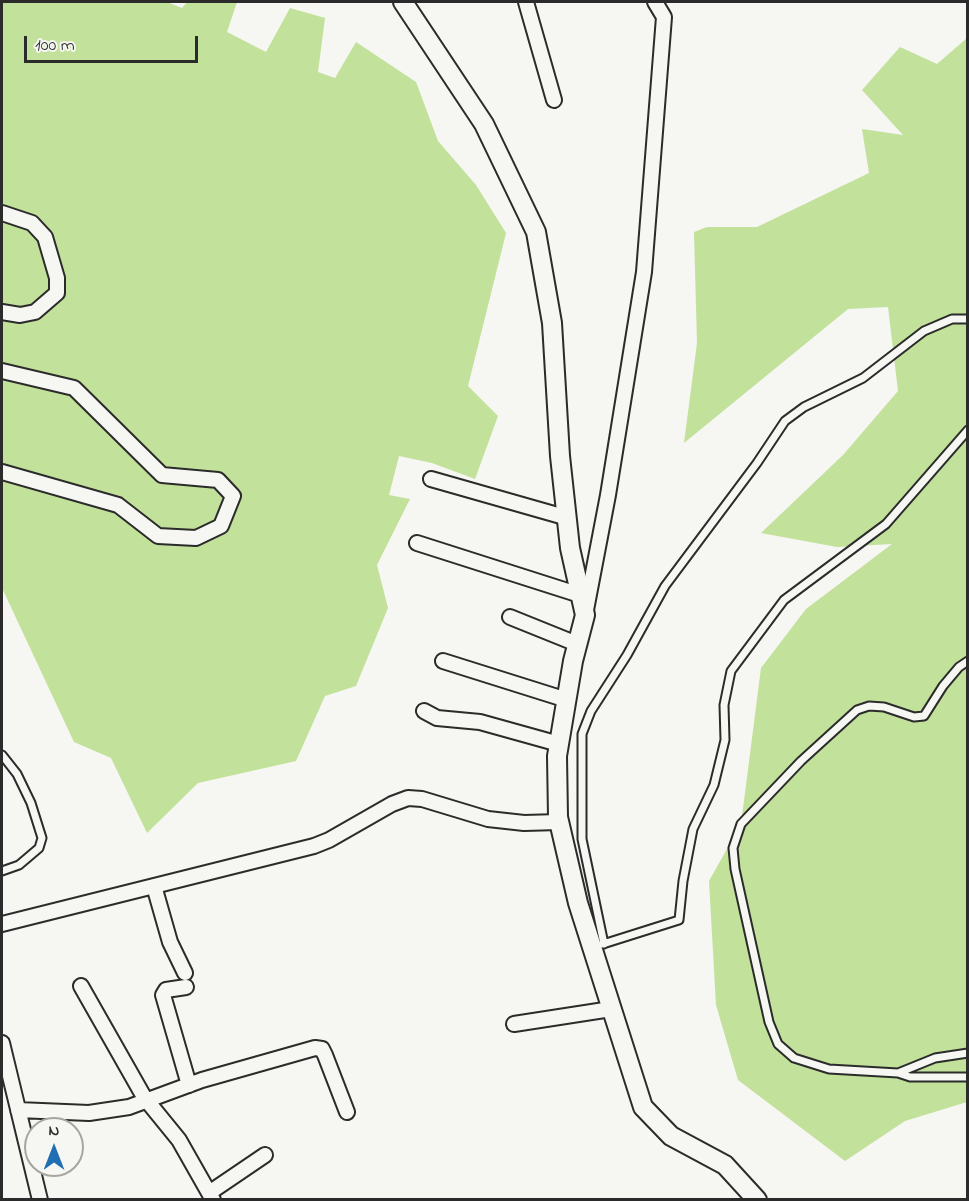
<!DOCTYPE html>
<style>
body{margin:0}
#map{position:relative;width:969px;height:1201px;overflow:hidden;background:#f6f6f2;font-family:"Indie Flower",sans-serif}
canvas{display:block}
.frame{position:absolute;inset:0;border:3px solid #2b2b2b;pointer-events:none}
.north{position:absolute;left:24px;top:1117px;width:60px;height:60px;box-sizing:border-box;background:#f6f6f2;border:2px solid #a5a5a2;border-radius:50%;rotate:0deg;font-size:16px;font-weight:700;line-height:24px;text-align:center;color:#2b2b2b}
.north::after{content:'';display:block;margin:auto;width:21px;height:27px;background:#1f6fb2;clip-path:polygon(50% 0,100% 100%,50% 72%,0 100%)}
.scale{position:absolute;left:24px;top:36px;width:174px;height:27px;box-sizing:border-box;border:3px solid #2b2b2b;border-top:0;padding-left:8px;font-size:18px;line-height:21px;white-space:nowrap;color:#2b2b2b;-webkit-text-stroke:4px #f6f6f2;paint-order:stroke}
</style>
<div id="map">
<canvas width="969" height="1201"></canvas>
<div class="frame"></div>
<div class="north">N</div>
<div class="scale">100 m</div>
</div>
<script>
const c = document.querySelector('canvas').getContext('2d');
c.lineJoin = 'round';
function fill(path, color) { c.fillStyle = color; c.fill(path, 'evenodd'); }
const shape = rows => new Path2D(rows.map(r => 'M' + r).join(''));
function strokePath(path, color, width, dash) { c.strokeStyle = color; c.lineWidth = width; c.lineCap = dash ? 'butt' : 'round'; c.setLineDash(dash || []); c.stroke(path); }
fill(shape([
 [2,2,167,2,182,8,187,2,237,2,227,32,266,52,290,8,325,18,318,72,335,78,356,42,416,82,438,141,476,185,506,233,468,386,498,416,475,479,432,463,399,456,389,495,410,499,377,565,388,608,356,686,325,696,296,761,198,783,147,833,111,758,74,742,2,588],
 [967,38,967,1102,905,1121,845,1161,738,1080,716,1005,709,881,741,824,761,668,806,609,892,544,837,547,761,533,843,455,898,391,888,307,848,309,684,443,697,343,694,232,707,227,757,227,869,173,862,129,903,135,862,90,900,47,937,64]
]), '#c2e19a');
const service = shape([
 [968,661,959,667,943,686,924,716,914,717,884,707,869,706,857,710,801,761,741,824,733,848,735,869,769,1022,778,1044,794,1058,829,1069,898,1073,910,1077,968,1077],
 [2,755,17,774,31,803,42,838,39,848,19,865,2,871],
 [603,944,679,920,683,881,693,829,714,785,725,740,724,705,731,671,784,600,886,524,968,430],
 [604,944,582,839,582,734,591,711,627,655,665,586,757,463,785,421,804,407,863,378,924,331,952,319,968,319],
 [898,1073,935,1058,968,1053]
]);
const minor = shape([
 [526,2,554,100],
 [2,213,32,223,45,237,57,278,57,293,35,312,20,315,2,312],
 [2,371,74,388,162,475,218,480,233,496,221,526,196,538,158,536,118,505,2,472],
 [431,479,568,518],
 [417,543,580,595],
 [586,610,608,495,644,272,664,17,655,2],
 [510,617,577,644],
 [443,661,567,700],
 [424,711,437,718,480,722,559,744],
 [154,886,170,942,185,973],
 [2,924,314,846,329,840,392,804,408,798,422,799,488,819,524,823,559,822],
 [81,986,144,1097,179,1140,213,1200],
 [186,987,166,990,163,995,189,1085],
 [514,1024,611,1009],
 [2,1043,40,1200],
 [18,1110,89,1113,129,1107,202,1080,315,1048,322,1049,325,1055,347,1112],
 [209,1193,265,1155]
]);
const tertiary = shape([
 [403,2,484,124,536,232,552,323,560,456,570,548,585,615,573,661,557,756,558,817,578,903,643,1107,671,1136,725,1165,757,1200]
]);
strokePath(service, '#2b2b2b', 11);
strokePath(minor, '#2b2b2b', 18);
strokePath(tertiary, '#2b2b2b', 22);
strokePath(service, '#f6f6f2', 7);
strokePath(minor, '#f6f6f2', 14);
strokePath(tertiary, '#f6f6f2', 18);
</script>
